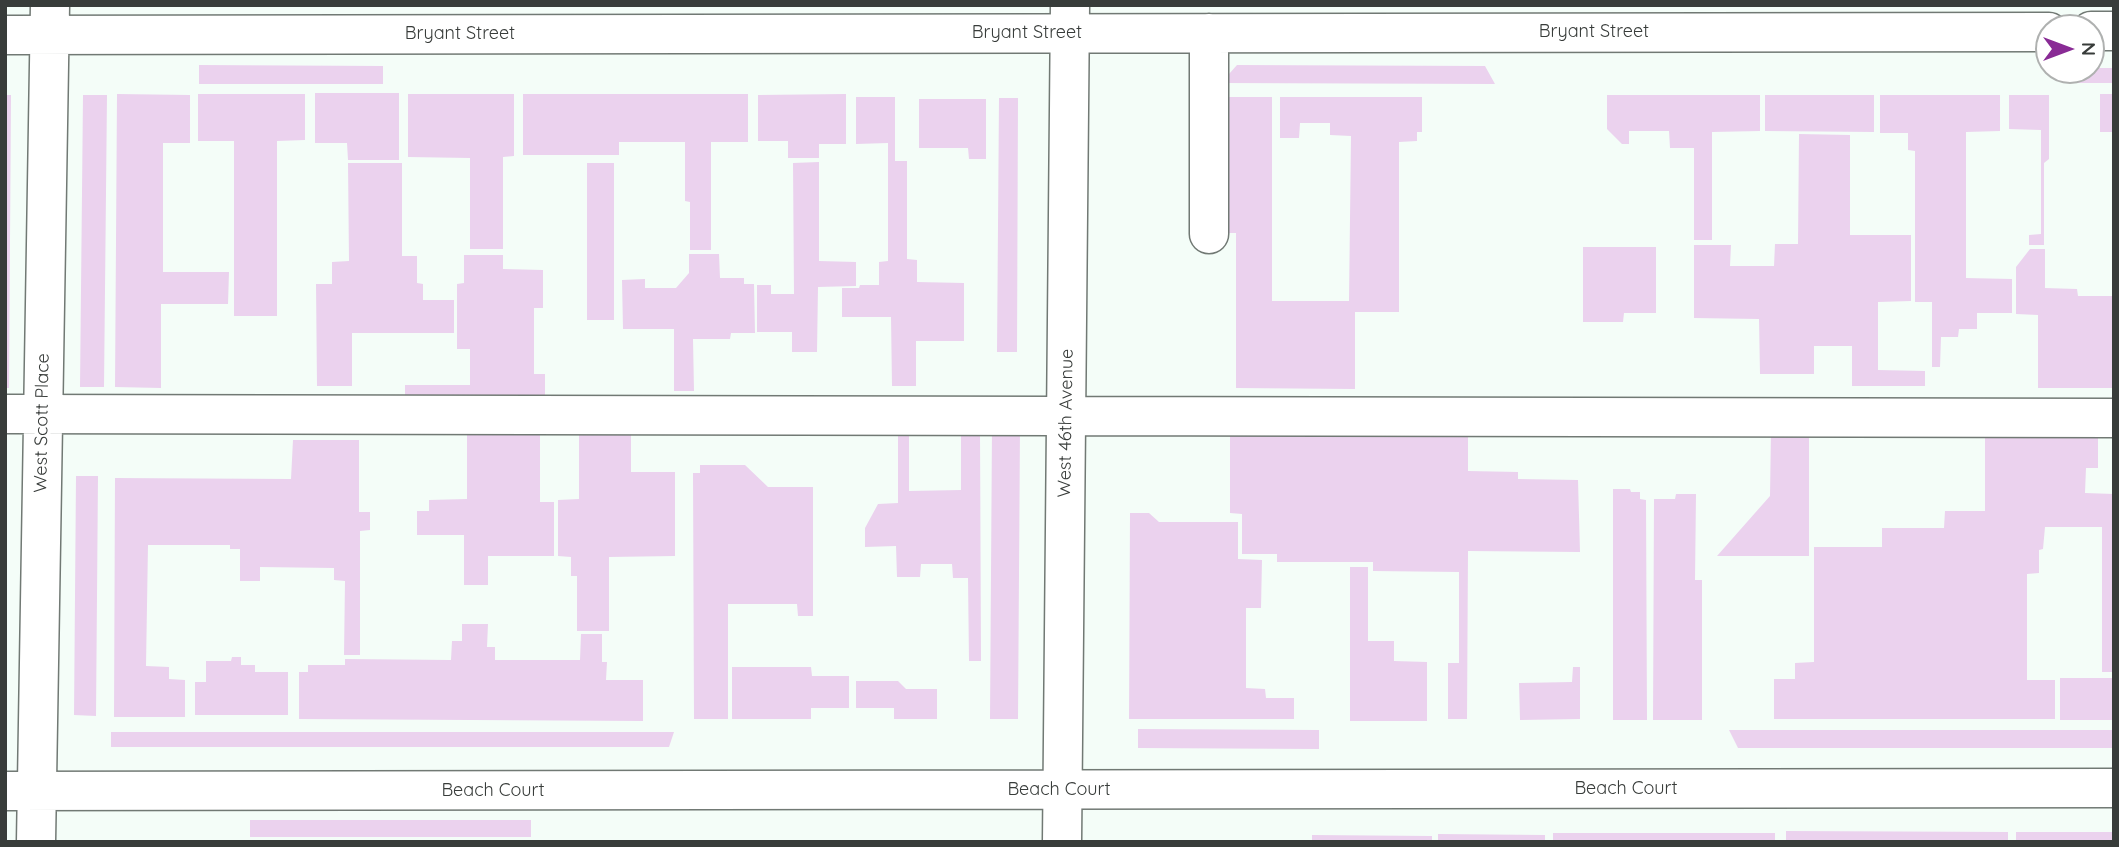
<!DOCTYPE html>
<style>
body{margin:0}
#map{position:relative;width:2119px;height:847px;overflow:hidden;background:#f4fdf8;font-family:Quicksand,sans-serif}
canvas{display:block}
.frame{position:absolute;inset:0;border:7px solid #383c3a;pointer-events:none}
.north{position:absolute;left:2035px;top:14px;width:70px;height:70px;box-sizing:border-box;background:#fff;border:2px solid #afb1b0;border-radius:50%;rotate:90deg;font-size:19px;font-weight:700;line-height:28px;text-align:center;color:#383c3a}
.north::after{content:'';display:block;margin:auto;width:24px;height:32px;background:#892b95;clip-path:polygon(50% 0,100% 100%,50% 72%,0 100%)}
</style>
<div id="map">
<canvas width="2119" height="847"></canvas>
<div class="frame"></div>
<div class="north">N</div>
</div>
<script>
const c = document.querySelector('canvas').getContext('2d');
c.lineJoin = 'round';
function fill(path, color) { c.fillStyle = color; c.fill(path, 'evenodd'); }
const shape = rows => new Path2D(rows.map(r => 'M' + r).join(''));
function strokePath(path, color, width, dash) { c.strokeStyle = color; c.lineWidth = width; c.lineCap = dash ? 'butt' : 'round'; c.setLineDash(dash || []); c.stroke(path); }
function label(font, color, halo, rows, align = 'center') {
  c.font = font + ' Quicksand,sans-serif'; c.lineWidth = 7; c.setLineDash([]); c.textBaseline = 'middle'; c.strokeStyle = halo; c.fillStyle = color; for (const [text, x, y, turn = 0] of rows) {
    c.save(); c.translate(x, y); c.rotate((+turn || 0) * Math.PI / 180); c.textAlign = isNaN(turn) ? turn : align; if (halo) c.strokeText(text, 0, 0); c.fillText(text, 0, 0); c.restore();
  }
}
fill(shape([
 [199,65,383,66,383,84,199,84],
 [1237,65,1485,66,1495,84,1221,83],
 [2091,68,2114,68,2114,83,2066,83,2071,70,2091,70],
 [315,93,399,93,399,160,348,160,347,143,315,143],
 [117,94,190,95,190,143,163,143,163,272,229,272,228,304,161,304,161,388,115,387],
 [198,94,305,94,305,140,277,141,277,316,234,316,234,141,198,141],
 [408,94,514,94,514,156,503,157,503,249,470,249,470,158,408,157],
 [523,94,748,94,748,142,711,142,711,250,690,250,690,202,685,201,685,142,619,142,619,155,523,155],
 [846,94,846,144,819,144,819,158,788,158,788,141,758,141,758,95],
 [2100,94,2114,94,2114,132,2100,132],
 [5,95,11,95,9,388,5,388],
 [83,95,107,95,104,387,80,387],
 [1607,95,1760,95,1760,131,1712,132,1712,240,1694,240,1694,148,1670,148,1669,131,1629,131,1629,144,1622,144,1607,129],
 [1765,95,1874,95,1874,132,1765,131],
 [1880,95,2000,95,2000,131,1966,132,1966,278,2012,279,2012,313,1977,313,1977,329,1959,329,1958,337,1941,337,1940,367,1932,367,1932,302,1915,302,1915,151,1908,150,1908,133,1880,133],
 [2009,95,2049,95,2049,159,2044,163,2044,245,2029,245,2029,235,2041,234,2041,130,2009,129],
 [856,97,895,97,895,161,907,161,907,259,917,260,917,282,964,283,964,341,916,341,916,386,892,386,891,317,842,317,842,288,859,288,860,285,879,285,879,262,888,261,888,143,856,144],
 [1222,97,1272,97,1272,301,1349,301,1351,136,1330,135,1330,123,1300,123,1299,138,1280,138,1280,97,1422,97,1422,132,1417,132,1417,141,1399,142,1399,312,1355,312,1355,389,1236,388,1236,233,1221,233],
 [999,98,1018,98,1017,352,997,352],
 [919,99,986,99,986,159,969,159,968,148,919,148],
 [1799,134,1850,135,1850,235,1911,235,1911,301,1878,302,1878,370,1925,371,1925,386,1852,386,1852,346,1814,346,1814,374,1760,374,1759,319,1694,318,1694,245,1731,245,1730,266,1774,266,1775,244,1798,244],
 [819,162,819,261,856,262,856,286,818,287,817,352,792,352,792,332,757,332,757,285,771,285,771,294,794,294,793,163],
 [348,163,402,163,402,256,417,256,417,283,423,284,423,300,454,300,454,333,352,333,352,386,317,386,316,284,332,284,332,262,349,261],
 [587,163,614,163,614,320,587,320],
 [1583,247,1656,247,1656,313,1624,313,1623,322,1583,322],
 [2030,249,2045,249,2045,288,2077,289,2078,296,2114,296,2114,388,2038,388,2038,315,2016,314,2016,267],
 [689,254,719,254,720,278,744,278,744,284,754,284,755,333,731,333,730,339,693,339,694,391,674,391,674,329,623,329,622,280,645,279,645,288,676,288,689,273],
 [464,255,503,255,503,269,543,270,543,308,534,308,534,374,545,374,545,396,405,395,405,385,470,385,470,349,457,349,457,284,464,283],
 [992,427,1020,427,1018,719,990,719],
 [1230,427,1468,428,1468,471,1518,472,1518,479,1578,480,1580,552,1468,551,1467,719,1448,719,1448,663,1459,663,1459,572,1373,571,1373,562,1277,562,1277,554,1242,554,1242,514,1230,513],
 [1985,427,2098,427,2098,468,2086,468,2085,493,2114,494,2114,672,2102,672,2102,527,2045,527,2043,549,2039,550,2039,573,2027,574,2027,680,2055,680,2055,719,1774,719,1774,679,1795,679,1795,663,1814,662,1814,547,1882,547,1882,528,1944,528,1945,511,1985,511],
 [1771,431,1809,431,1809,556,1717,556,1770,496],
 [579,432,631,432,631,472,675,472,675,556,609,557,609,631,577,631,577,576,571,576,571,557,558,556,558,500,579,499],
 [898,432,909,432,909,491,961,490,961,432,980,432,981,661,969,661,968,578,953,578,952,564,921,564,920,577,897,577,896,546,865,547,865,528,878,504,898,503],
 [467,434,540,434,540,502,554,502,554,556,488,556,488,585,464,585,464,535,417,535,417,511,429,511,429,500,467,499],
 [293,440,359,440,359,512,370,512,370,530,360,531,360,655,344,655,345,581,334,580,334,568,260,567,260,581,240,581,240,549,230,549,230,545,148,545,146,666,169,667,169,679,185,680,185,717,114,717,115,478,291,479],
 [700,465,745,465,768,487,813,487,813,616,798,616,797,604,728,604,728,719,694,719,693,473,700,473],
 [76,476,98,476,96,716,74,715],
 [1613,489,1630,489,1631,492,1640,492,1640,499,1646,500,1647,720,1613,720],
 [1676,494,1696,494,1695,580,1702,580,1702,720,1653,720,1654,499,1675,499],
 [1130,513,1149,513,1159,522,1238,522,1238,559,1262,560,1261,608,1246,608,1246,688,1265,689,1266,698,1294,698,1294,719,1129,719],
 [1350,567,1368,567,1368,641,1394,641,1394,661,1427,662,1427,721,1350,721],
 [462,624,488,624,487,647,495,647,495,660,580,660,581,634,602,634,602,662,607,662,606,680,643,680,643,721,299,719,299,672,308,672,308,665,345,665,345,659,451,660,452,641,462,641],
 [232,657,241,657,241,665,255,665,255,672,288,672,288,715,195,715,195,682,206,682,206,661,231,661],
 [732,667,811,667,812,676,849,676,849,708,811,708,811,719,732,719],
 [1573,667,1580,667,1580,719,1520,720,1519,683,1572,682],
 [2060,678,2114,678,2114,720,2060,720],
 [856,681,898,681,906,689,937,689,937,719,894,719,894,708,856,708],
 [1138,729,1319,730,1319,749,1138,748],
 [1729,730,2114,730,2114,748,1738,748],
 [111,732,674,732,669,747,111,747],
 [250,820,531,820,531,837,250,837],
 [1786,831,2008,832,2008,842,1786,842],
 [2016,832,2114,832,2114,842,2016,842],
 [1553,833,1775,833,1775,842,1553,842],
 [1438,834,1545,835,1545,842,1438,842],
 [1312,835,1432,836,1432,842,1312,842]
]), '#ebd2ee');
const minor = shape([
 [2091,31,2114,31],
 [1209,33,1209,234],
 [5,35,2049,32],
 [5,414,2114,418],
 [5,791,2114,788],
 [36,842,50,5],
 [1062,842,1070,5]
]);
strokePath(minor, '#717974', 41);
strokePath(minor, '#fff', 38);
label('18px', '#383c3a', '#fff', [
 ["Bryant Street",1594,32],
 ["Bryant Street",1027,33],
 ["Bryant Street",460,34],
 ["West Scott Place",42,423,-89],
 ["West 46th Avenue",1066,423,-89],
 ["Beach Court",1626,789],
 ["Beach Court",1059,790],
 ["Beach Court",493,791]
]);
</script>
